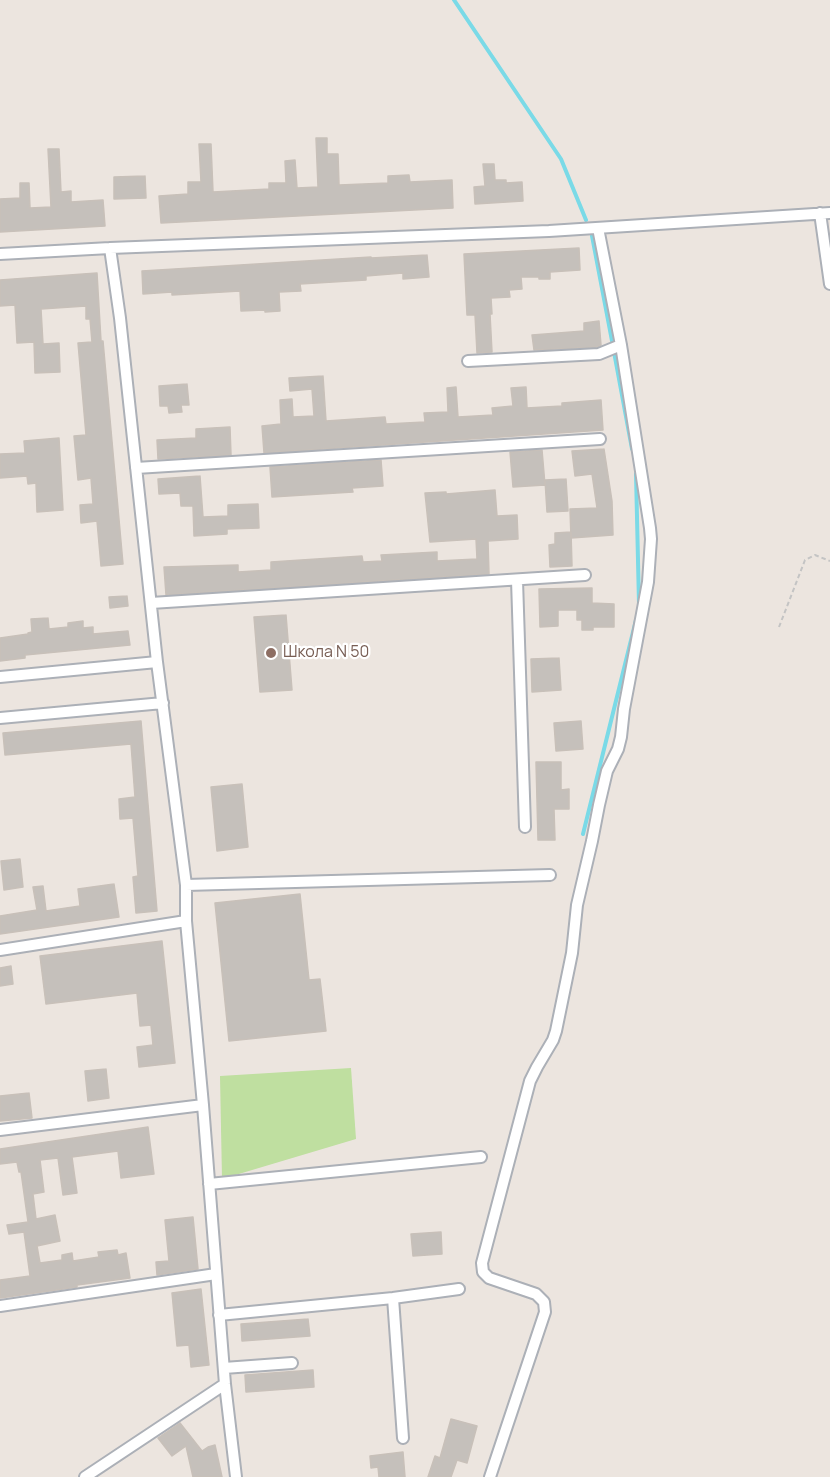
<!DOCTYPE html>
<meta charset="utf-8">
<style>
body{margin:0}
canvas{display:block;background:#ece5df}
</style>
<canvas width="830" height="1477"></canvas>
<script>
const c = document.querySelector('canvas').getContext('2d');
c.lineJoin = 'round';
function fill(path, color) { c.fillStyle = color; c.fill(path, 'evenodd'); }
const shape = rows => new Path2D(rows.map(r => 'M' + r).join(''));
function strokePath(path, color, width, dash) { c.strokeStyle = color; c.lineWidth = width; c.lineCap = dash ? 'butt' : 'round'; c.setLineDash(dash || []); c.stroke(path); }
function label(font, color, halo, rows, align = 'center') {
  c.font = font + ' Manrope,sans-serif'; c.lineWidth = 4.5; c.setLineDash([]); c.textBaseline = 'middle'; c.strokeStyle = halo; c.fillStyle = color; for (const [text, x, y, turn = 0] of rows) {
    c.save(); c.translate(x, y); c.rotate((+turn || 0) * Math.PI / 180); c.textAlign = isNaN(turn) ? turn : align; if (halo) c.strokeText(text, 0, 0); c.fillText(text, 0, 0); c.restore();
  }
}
fill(shape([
 [351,1068,356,1139,222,1179,220,1076]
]), '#bfdfa0');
strokePath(shape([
 [454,0,561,159,586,220],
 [592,236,612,341],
 [614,352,632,449],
 [636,474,639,604],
 [583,834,636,620]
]), '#7adae7', 4);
const building = shape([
 [316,138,327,138,327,154,338,154,339,185,388,183,388,176,409,175,410,182,452,180,453,208,161,223,159,196,188,194,188,182,201,182,199,144,211,144,213,192,269,189,269,183,286,183,285,161,295,160,297,188,318,187,316,138],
 [48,149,59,149,61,192,71,191,71,202,103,200,105,226,0,232,0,199,20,198,20,183,29,183,30,208,51,207,48,149],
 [483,164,494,164,495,180,506,180,506,183,522,182,523,201,475,204,474,187,485,186,483,164],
 [145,176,146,198,114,199,114,177,145,176],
 [579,248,580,270,550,272,550,279,539,279,539,277,521,277,522,289,509,290,510,297,491,298,492,314,490,314,492,352,477,353,475,315,467,315,464,254,579,248],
 [427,255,429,277,403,279,403,273,366,276,366,280,300,284,301,291,279,292,280,311,265,312,265,310,241,311,240,291,172,295,172,292,143,294,142,271,371,257,371,258,427,255],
 [97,273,101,341,103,341,123,564,101,566,97,521,81,523,80,505,93,504,91,478,78,480,74,436,86,435,78,343,92,342,90,319,86,319,86,306,41,309,43,344,59,343,60,372,35,373,34,342,17,343,15,305,0,306,0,280,97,273],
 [599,321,601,345,597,347,534,350,532,335,584,331,584,323,599,321],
 [323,376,326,421,385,417,386,424,425,422,424,413,448,412,447,388,456,387,458,417,493,415,492,408,513,406,511,388,526,387,527,408,562,406,562,403,601,400,603,430,264,453,262,426,281,424,280,400,292,399,293,417,314,416,312,389,290,391,289,378,323,376],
 [187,384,189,405,181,405,182,412,169,413,168,406,160,406,159,386,187,384],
 [230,427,231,455,158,459,157,440,196,438,196,429,230,427],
 [59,438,63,510,37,512,36,483,28,484,27,476,0,478,0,454,25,453,24,441,59,438],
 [604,449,612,501,613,535,571,538,570,509,597,508,592,474,575,476,572,451,604,449],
 [542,450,545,485,513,487,510,452,542,450],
 [381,460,383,486,352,488,353,492,272,497,270,467,381,460],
 [200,476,203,517,228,516,228,505,258,504,259,528,227,529,227,534,194,536,193,506,181,506,180,493,159,494,158,479,200,476],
 [566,479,568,511,547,512,545,480,566,479],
 [495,490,497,516,517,515,518,539,488,541,489,574,166,595,164,567,238,565,238,572,271,570,271,562,362,556,363,562,382,561,381,555,437,552,437,561,477,559,476,539,430,542,425,493,446,492,446,494,495,490],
 [571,532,572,566,550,567,549,545,555,544,555,533,571,532],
 [592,588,592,603,614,604,614,627,593,627,593,630,582,630,582,620,577,620,577,610,558,610,558,626,540,627,539,589,592,588],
 [127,596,128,606,110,608,109,597,127,596],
 [286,615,292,690,260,692,254,617,286,615],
 [48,618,49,629,68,627,68,623,83,621,83,628,93,627,93,634,128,631,130,645,25,655,25,658,0,661,0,638,28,634,28,633,32,632,31,619,48,618],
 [559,658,561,690,532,692,531,659,559,658],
 [141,721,157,911,136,913,133,877,138,876,133,818,120,819,119,799,135,797,131,744,5,755,3,733,141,721],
 [581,721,583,749,556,751,554,723,581,721],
 [536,762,561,762,561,790,569,789,569,809,554,809,555,840,538,840,536,762],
 [242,784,248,847,217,851,211,787,242,784],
 [20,859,23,887,4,890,1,861,20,859],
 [114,884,119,917,0,934,0,916,37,910,33,887,43,886,46,911,80,906,78,889,114,884],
 [300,894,309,980,320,979,326,1031,229,1041,215,903,300,894],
 [162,941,175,1063,139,1067,137,1047,153,1045,151,1025,140,1026,137,993,46,1004,40,956,162,941],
 [11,966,13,984,0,986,0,968,11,966],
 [106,1069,109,1098,88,1101,85,1071,106,1069],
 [29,1093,32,1118,0,1121,0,1096,29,1093],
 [148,1127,154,1174,121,1178,118,1151,72,1157,77,1193,63,1195,58,1158,40,1160,44,1192,33,1194,36,1219,55,1215,60,1241,37,1246,40,1263,62,1260,62,1255,72,1253,73,1261,99,1257,98,1252,117,1250,118,1255,126,1253,130,1278,77,1285,77,1287,0,1298,0,1280,30,1276,24,1232,9,1234,7,1225,28,1222,21,1172,19,1172,17,1162,0,1164,0,1149,148,1127],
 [193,1217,198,1269,157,1275,156,1262,169,1261,165,1220,193,1217],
 [441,1232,442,1254,413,1256,411,1234,441,1232],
 [201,1289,209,1365,191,1367,189,1345,177,1346,172,1293,201,1289],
 [308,1319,310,1336,242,1341,241,1324,308,1319],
 [313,1370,314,1387,246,1392,245,1375,313,1370],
 [451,1419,477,1426,467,1463,457,1460,451,1477,428,1477,435,1456,440,1458,451,1419],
 [180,1423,202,1451,208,1447,215,1445,222,1477,193,1477,186,1446,172,1456,158,1438,180,1423],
 [403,1452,405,1477,379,1477,378,1467,371,1468,370,1456,403,1452]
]);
fill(building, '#c5c0bb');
strokePath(building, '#c8c0b9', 1.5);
const minor = shape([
 [820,213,830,284],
 [110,248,120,318,157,662,186,885,186,921,203,1105,225,1384,236,1477],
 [0,254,110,248,549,231,830,213],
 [468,361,599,354,621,345],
 [136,468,600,439],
 [517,580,525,827],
 [151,603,585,575],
 [0,677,157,662],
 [0,718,163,703],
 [186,885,550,875],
 [0,950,186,921],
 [0,1130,203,1105],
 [209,1184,481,1157],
 [393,1298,403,1438],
 [0,1306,216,1274],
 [219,1315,393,1298,459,1289],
 [224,1368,292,1363],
 [85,1477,225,1384],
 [490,1477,545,1312,544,1302,536,1294,489,1278,483,1272,482,1263,530,1081,537,1067,553,1040,556,1031,572,953,577,905,592,841,599,805,607,771,618,749,621,737,624,709,648,582,651,539,650,528,621,345,598,228]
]);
strokePath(minor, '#acb0b7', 14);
strokePath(shape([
 [779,627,805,560,815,555,830,561]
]), '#c4c4c4', 2, [4.5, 3]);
strokePath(minor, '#fff', 10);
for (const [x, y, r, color] of [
 [271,653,6,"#8d6e63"]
]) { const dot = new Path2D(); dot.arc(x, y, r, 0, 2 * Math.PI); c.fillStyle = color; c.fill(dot); strokePath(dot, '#fff', 2); }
label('16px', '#785e54', '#fff', [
 ["Школа N 50",283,653]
], 'left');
</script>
